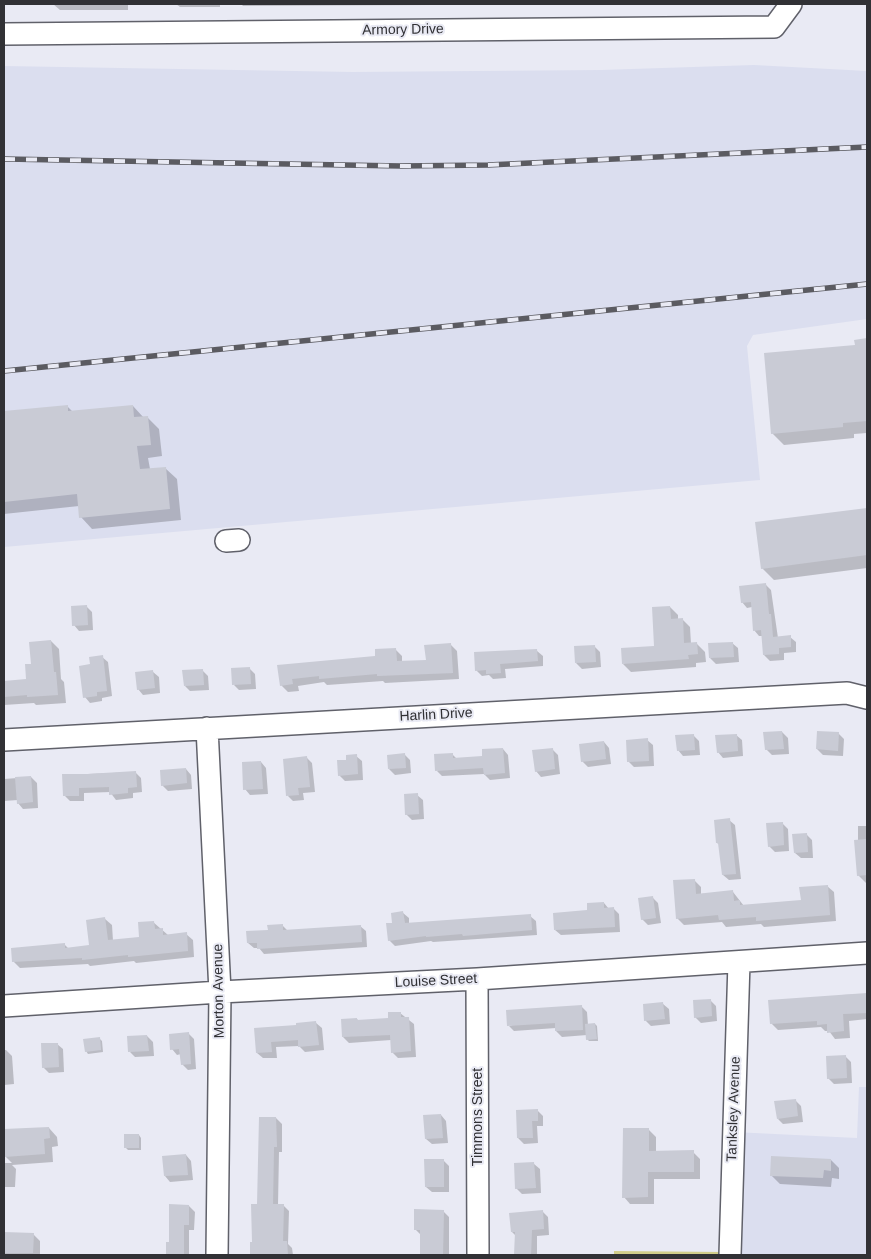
<!DOCTYPE html>
<style>
body{margin:0}
#map{position:relative;width:871px;height:1259px;overflow:hidden;background:#e9eaf4;font-family:Helvetica,sans-serif}
canvas{display:block}
.frame{position:absolute;inset:0;border:5px solid #313135;pointer-events:none}
</style>
<div id="map">
<canvas width="871" height="1259"></canvas>
<div class="frame"></div>
</div>
<script>
const c = document.querySelector('canvas').getContext('2d');
c.lineJoin = 'round';
function fill(path, color) { c.fillStyle = color; c.fill(path, 'evenodd'); }
const shape = rows => new Path2D(rows.map(r => 'M' + r).join(''));
function strokePath(path, color, width, dash) { c.strokeStyle = color; c.lineWidth = width; c.lineCap = dash ? 'butt' : 'round'; c.setLineDash(dash || []); c.stroke(path); }
function label(font, color, halo, rows, align = 'center') {
  c.font = font + ' Helvetica,sans-serif'; c.lineWidth = 4; c.setLineDash([]); c.textBaseline = 'middle'; c.strokeStyle = halo; c.fillStyle = color; for (const [text, x, y, turn = 0] of rows) {
    c.save(); c.translate(x, y); c.rotate((+turn || 0) * Math.PI / 180); c.textAlign = isNaN(turn) ? turn : align; if (halo) c.strokeText(text, 0, 0); c.fillText(text, 0, 0); c.restore();
  }
}
fill(shape([
 [754,65,867,71,867,319,753,335,747,346,760,480,4,547,4,66,353,72,601,70],
 [859,1087,867,1087,867,1255,730,1255,734,1132,857,1138]
]), '#dbdeef');
fill(shape([
 [614,1251,723,1252,723,1255,614,1255]
]), '#d2cd8a');
fill(shape([
 [53,4,128,4,128,10,60,10],
 [176,4,220,4,220,7,180,7],
 [241,4,432,4,432,5,243,6],
 [867,340,867,433,854,434,854,438,784,445,772,433,856,346,856,341],
 [67,406,73,412,133,406,144,418,147,417,159,429,162,456,148,458,150,469,165,468,177,479,181,520,92,529,81,517,79,506,4,514,4,412],
 [867,509,867,568,774,580,762,568,757,523],
 [766,585,771,590,778,638,790,637,796,642,796,652,784,653,784,660,770,661,764,655,763,636,759,636,754,630,752,607,747,608,742,602],
 [86,606,92,612,93,630,79,631,74,625],
 [670,607,678,615,678,620,682,619,690,627,691,644,697,644,705,652,706,662,696,663,696,667,631,672,623,664,655,647],
 [51,641,59,649,61,679,64,682,66,703,36,705,34,703,4,705,4,682,27,680,32,665],
 [732,643,738,648,739,662,716,664,710,658],
 [450,644,457,651,459,679,385,683,383,681,327,685,324,682,298,686,299,691,288,692,281,685,278,666,377,657,395,649,402,656,402,662,427,661],
 [594,646,600,652,601,667,582,669,576,663],
 [537,651,543,656,543,666,505,669,506,678,493,679,489,675,482,676,476,670],
 [102,657,108,662,112,696,102,698,102,701,90,703,85,697,91,666],
 [249,668,255,674,256,689,239,690,234,685],
 [202,670,208,676,209,690,190,691,185,686],
 [153,672,159,677,160,693,143,695,138,689],
 [782,732,788,738,789,754,772,755,766,749],
 [838,733,844,739,843,756,823,755,817,749],
 [693,735,699,741,700,755,683,756,678,750],
 [736,735,742,740,743,756,723,758,718,752],
 [647,740,653,745,654,766,634,767,628,761],
 [604,742,609,748,611,764,588,767,582,761],
 [503,749,508,755,510,778,490,780,484,774,442,776,437,771,452,754,457,759,484,758],
 [552,749,558,755,560,774,541,777,536,771],
 [405,755,410,760,411,773,395,775,389,769],
 [356,756,362,761,363,780,345,781,339,775,347,761],
 [307,758,312,763,315,792,303,793,304,800,293,801,288,796],
 [261,762,266,768,268,794,250,795,245,789],
 [186,769,191,775,192,789,168,791,162,785],
 [135,772,141,778,142,792,133,793,133,798,116,800,110,792,84,793,84,801,70,801,65,796,64,775],
 [31,777,37,783,38,808,23,809,18,803,18,800,4,801,4,779],
 [417,795,423,800,424,819,412,820,406,814],
 [729,820,735,825,741,879,729,880,723,875,720,845,717,843],
 [782,823,788,829,789,851,775,852,769,846],
 [858,826,867,826,867,905,866,883,858,875],
 [807,835,812,840,813,858,801,858,795,853],
 [694,880,701,887,701,894,733,892,744,906,802,902,827,886,834,892,836,921,764,927,761,924,726,927,722,922,684,925,677,918],
 [653,898,658,903,661,923,648,925,642,919],
 [604,903,609,909,614,909,619,914,620,932,561,935,555,930],
 [403,913,409,918,409,924,530,916,536,921,537,935,433,942,431,941,395,946,389,940,393,924],
 [105,919,112,925,113,941,141,939,153,922,168,935,186,934,193,940,194,957,136,963,134,961,90,966,88,964,20,968,13,961,64,944,69,949,90,946],
 [282,925,288,931,360,926,366,931,367,947,264,954,259,948,254,948,248,943],
 [867,994,867,1019,849,1021,850,1038,835,1039,829,1031,825,1031,821,1027,778,1030,771,1023,841,995],
 [710,1000,716,1006,717,1021,701,1023,695,1017],
 [663,1004,669,1009,670,1024,651,1026,645,1020],
 [581,1006,587,1012,588,1025,595,1024,597,1026,598,1041,589,1041,587,1039,587,1035,562,1037,556,1031,556,1028,514,1031,509,1026],
 [400,1013,414,1024,416,1057,398,1058,392,1052,391,1040,349,1043,343,1037,357,1019,359,1021,390,1019],
 [316,1023,322,1028,324,1050,305,1052,299,1046,276,1047,277,1058,263,1058,257,1053,256,1029,298,1026],
 [188,1033,194,1039,196,1069,188,1070,182,1064,181,1054,177,1055,172,1049],
 [147,1036,153,1042,154,1056,135,1057,130,1052],
 [99,1038,102,1041,103,1052,88,1054,86,1051],
 [57,1044,63,1049,64,1072,49,1073,43,1067],
 [4,1050,6,1050,12,1056,14,1084,4,1085],
 [845,1056,851,1062,852,1083,834,1084,828,1078],
 [795,1100,801,1106,803,1122,783,1124,778,1119],
 [537,1110,543,1116,543,1126,537,1126,538,1143,524,1144,518,1138],
 [441,1115,446,1121,448,1143,432,1144,426,1139],
 [276,1118,282,1124,282,1152,279,1152,278,1205,283,1205,289,1211,288,1244,292,1248,293,1255,251,1255,251,1243,253,1243,258,1205],
 [49,1128,57,1137,58,1146,52,1147,53,1162,12,1165,16,1169,15,1187,4,1187,4,1163,12,1163,5,1156,4,1131],
 [649,1130,656,1137,656,1152,693,1152,700,1159,700,1179,654,1179,654,1204,630,1204,624,1197],
 [139,1135,141,1138,141,1150,128,1150,126,1148],
 [186,1155,191,1161,193,1180,170,1182,165,1176],
 [443,1160,449,1166,449,1192,432,1192,426,1187],
 [831,1160,839,1168,839,1179,832,1178,831,1187,780,1184,771,1175],
 [534,1164,540,1169,541,1193,522,1194,516,1188],
 [189,1206,195,1212,194,1230,189,1230,189,1255,167,1255,167,1243,170,1243],
 [443,1211,449,1217,449,1255,421,1255,421,1235,415,1229],
 [542,1211,548,1217,549,1235,537,1236,537,1255,516,1255,516,1236,512,1232],
 [4,1234,33,1234,40,1241,40,1255,4,1255]
]), '#0003');
fill(shape([
 [867,338,867,421,843,423,843,427,771,434,764,353,855,345,854,340],
 [68,405,68,411,133,405,134,417,148,416,151,445,137,446,140,469,166,467,170,509,79,518,77,494,4,502,4,411],
 [867,508,867,555,761,569,755,522],
 [766,583,769,614,771,614,773,637,791,635,791,647,779,648,779,654,763,655,761,630,753,631,751,602,741,603,739,586],
 [87,605,88,625,72,626,71,606],
 [670,606,671,619,683,618,684,643,697,642,698,654,688,655,689,659,622,664,621,648,654,646,652,607],
 [51,640,54,672,56,672,58,695,27,697,27,695,4,697,4,681,26,679,25,664,31,664,29,642],
 [733,642,734,657,709,658,708,643],
 [451,643,453,673,377,676,377,674,319,679,319,676,292,679,293,684,280,686,277,665,375,656,375,649,396,648,397,661,426,660,424,645],
 [595,645,596,662,575,663,574,646],
 [537,649,538,661,500,664,501,673,486,674,486,670,475,671,474,652],
 [103,655,107,691,97,692,97,696,83,698,79,666,90,664,89,657],
 [250,667,251,684,232,685,231,668],
 [203,669,204,685,184,686,182,670],
 [153,670,155,688,137,690,135,672],
 [782,731,784,749,765,750,763,732],
 [817,731,839,732,838,751,816,749],
 [694,734,695,750,677,751,675,735],
 [737,734,738,751,717,753,715,735],
 [648,738,649,761,627,762,626,740],
 [604,741,606,759,581,762,579,744],
 [503,748,505,773,484,775,483,768,435,771,434,754,453,753,453,758,482,756,482,749],
 [553,748,555,769,535,772,532,750],
 [405,753,406,768,388,769,387,755],
 [357,754,358,774,338,776,337,760,346,760,346,755],
 [307,756,310,787,298,788,299,795,286,796,283,759],
 [261,761,263,789,243,790,242,762],
 [186,768,187,783,161,786,160,770],
 [136,771,137,787,128,788,128,793,109,795,109,787,79,788,79,796,63,796,62,774,87,774],
 [31,776,33,802,17,804,15,777],
 [418,793,419,814,405,815,404,794],
 [730,818,736,874,722,875,718,843,716,843,714,820],
 [783,822,784,845,768,847,766,823],
 [807,833,808,852,794,853,792,834],
 [867,839,867,875,857,876,854,840],
 [695,879,696,894,733,890,734,901,740,900,740,905,801,900,799,887,828,885,830,915,756,921,756,917,719,920,718,915,676,919,673,880],
 [653,896,656,918,641,920,638,898],
 [604,902,604,908,614,907,615,927,554,930,553,913,587,910,587,903],
 [403,911,405,923,531,914,532,930,463,936,462,934,426,937,426,936,388,941,386,923,392,923,391,913],
 [105,917,108,940,139,937,138,922,154,921,155,929,163,928,163,935,187,932,188,951,128,957,128,955,82,960,82,958,12,962,11,948,65,943,65,948,89,945,86,920],
 [283,924,283,930,361,925,362,942,257,949,257,943,247,943,246,931,268,930,267,925],
 [867,993,867,1013,843,1014,844,1031,827,1033,827,1024,817,1025,817,1021,770,1024,768,1000],
 [711,999,712,1016,694,1018,693,1000],
 [663,1002,665,1019,644,1021,643,1004],
 [582,1005,583,1030,555,1031,555,1023,507,1026,506,1010],
 [388,1012,401,1012,401,1017,409,1017,411,1051,391,1053,390,1035,342,1037,341,1019,357,1018,357,1020,388,1018],
 [316,1021,319,1045,298,1047,298,1040,271,1042,272,1052,256,1053,254,1028,296,1025,296,1023],
 [595,1023,597,1039,586,1040,585,1024],
 [189,1032,191,1064,181,1065,179,1049,170,1050,169,1034],
 [147,1035,149,1051,128,1052,127,1036],
 [100,1037,101,1050,85,1052,83,1039],
 [41,1043,58,1043,59,1067,42,1068],
 [846,1055,847,1078,827,1079,826,1056],
 [796,1099,798,1116,777,1119,774,1101],
 [538,1109,538,1121,532,1121,533,1138,517,1138,516,1110],
 [441,1114,443,1138,425,1139,423,1115],
 [259,1117,276,1117,277,1147,274,1147,273,1204,284,1204,283,1241,287,1241,288,1255,250,1255,250,1242,252,1242,251,1204,257,1204],
 [49,1127,50,1138,44,1139,45,1154,4,1157,4,1129],
 [623,1128,649,1128,649,1151,694,1150,694,1172,648,1172,648,1197,622,1198],
 [124,1134,139,1134,139,1148,124,1148],
 [186,1154,188,1175,164,1176,162,1156],
 [771,1156,831,1159,831,1171,824,1170,823,1178,770,1176],
 [424,1159,444,1159,444,1187,425,1187],
 [534,1162,536,1188,515,1189,514,1163],
 [169,1204,189,1205,189,1225,184,1225,184,1255,166,1255,166,1242,169,1242],
 [414,1209,444,1210,443,1255,420,1255,420,1230,414,1230],
 [543,1210,544,1229,532,1230,531,1255,514,1255,515,1232,511,1232,509,1213],
 [4,1232,34,1233,33,1253,4,1253]
]), '#c9cbd5');
const minor = shape([
 [4,34,774,27,791,4],
 [226,541,239,540],
 [207,728,220,992,217,1255],
 [4,740,847,693,867,698],
 [477,979,478,1255],
 [4,1006,220,992,477,979,867,953],
 [730,1255,739,962]
]);
strokePath(minor, '#60616a', 24);
strokePath(minor, '#fff', 21);
const rail = shape([
 [4,159,401,166,488,165,867,147],
 [4,371,867,284]
]);
strokePath(rail, '#5b5b61', 5.5);
strokePath(rail, '#e9eaf4', 4, [11]);
label('14px', '#313135', '#e9eaf4', [
 ["Armory Drive",403,30,-1],
 ["Harlin Drive",436,715,-3],
 ["Louise Street",436,981,-3],
 ["Morton Avenue",219,991,-91],
 ["Tanksley Avenue",734,1109,-88],
 ["Timmons Street",478,1117,-90]
]);
</script>
